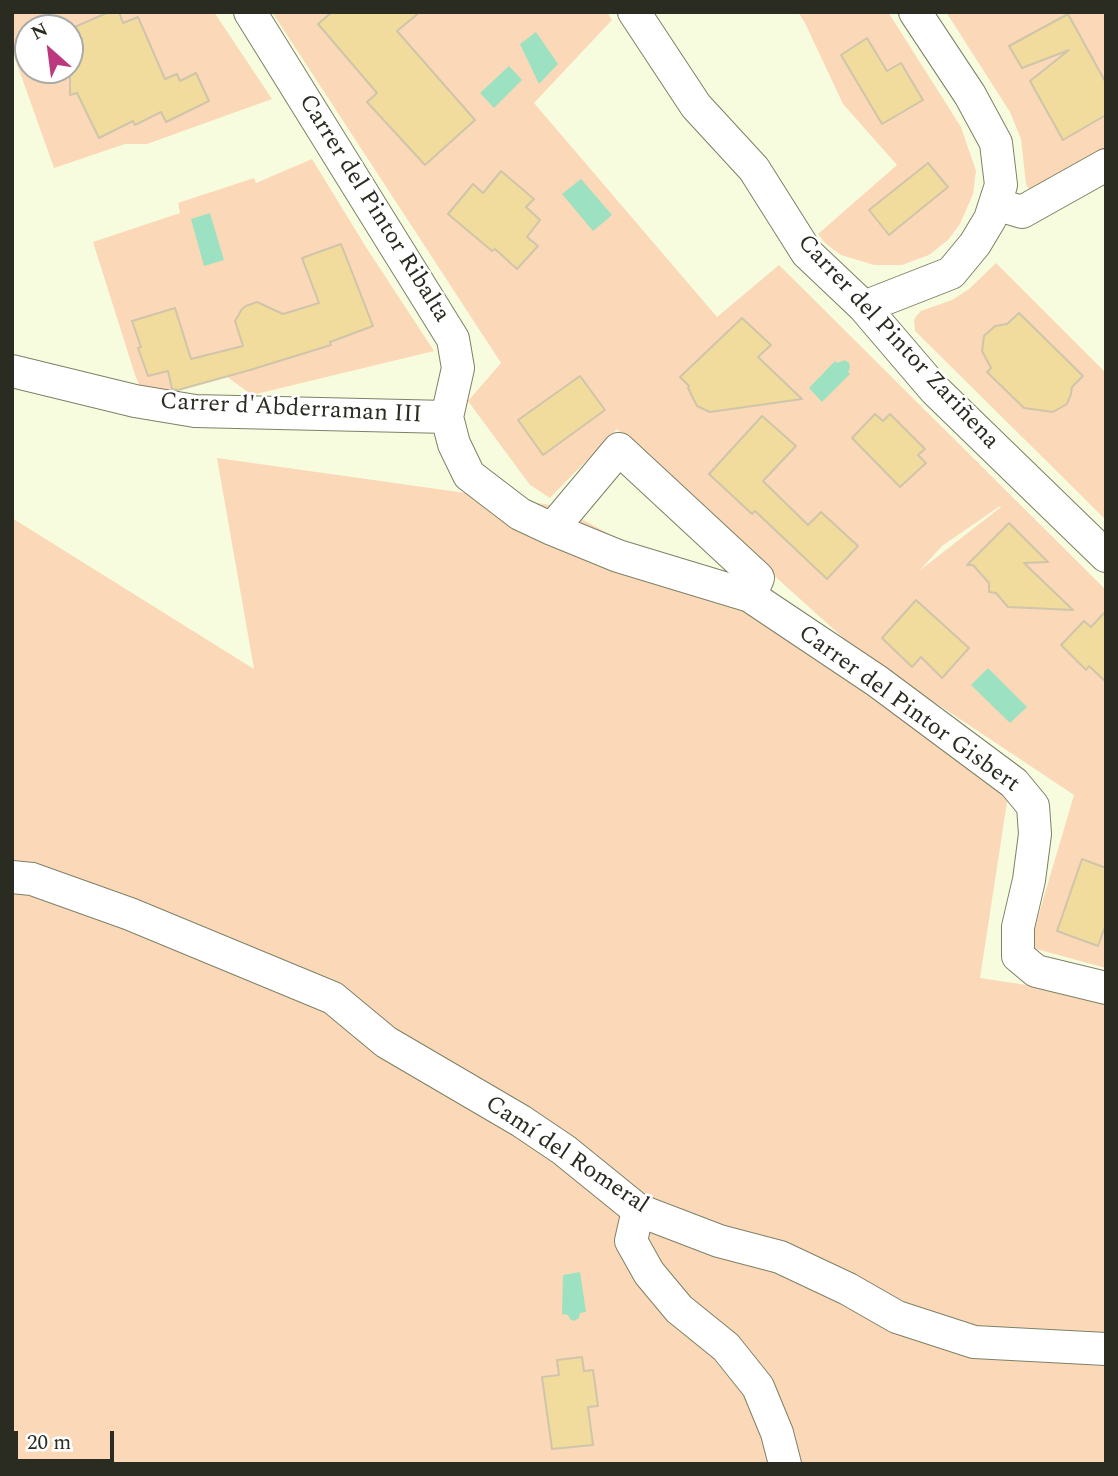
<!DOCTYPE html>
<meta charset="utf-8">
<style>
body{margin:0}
#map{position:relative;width:1118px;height:1476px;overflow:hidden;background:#f7fcde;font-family:Spectral,serif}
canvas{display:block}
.frame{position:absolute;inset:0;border:14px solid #2a2c21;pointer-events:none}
.north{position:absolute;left:14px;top:14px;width:70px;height:70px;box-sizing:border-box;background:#fff;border:2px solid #aaaba6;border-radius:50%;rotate:332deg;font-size:19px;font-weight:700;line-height:28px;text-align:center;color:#2a2c21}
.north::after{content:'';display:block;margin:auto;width:24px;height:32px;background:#bc387e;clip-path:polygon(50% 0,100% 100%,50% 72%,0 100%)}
.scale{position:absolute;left:14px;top:1431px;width:100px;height:32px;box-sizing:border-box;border:4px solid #2a2c21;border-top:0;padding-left:9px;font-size:21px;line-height:24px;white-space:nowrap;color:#2a2c21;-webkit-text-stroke:5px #fff;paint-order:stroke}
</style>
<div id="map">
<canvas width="1118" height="1476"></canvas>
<div class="frame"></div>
<div class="north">N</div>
<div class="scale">20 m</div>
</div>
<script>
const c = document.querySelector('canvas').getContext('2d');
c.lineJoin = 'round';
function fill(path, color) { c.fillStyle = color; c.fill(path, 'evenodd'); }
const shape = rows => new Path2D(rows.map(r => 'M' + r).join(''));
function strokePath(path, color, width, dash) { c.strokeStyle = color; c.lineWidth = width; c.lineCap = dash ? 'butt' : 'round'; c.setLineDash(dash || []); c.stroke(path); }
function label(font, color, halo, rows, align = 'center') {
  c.font = font + ' Spectral,serif'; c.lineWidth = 5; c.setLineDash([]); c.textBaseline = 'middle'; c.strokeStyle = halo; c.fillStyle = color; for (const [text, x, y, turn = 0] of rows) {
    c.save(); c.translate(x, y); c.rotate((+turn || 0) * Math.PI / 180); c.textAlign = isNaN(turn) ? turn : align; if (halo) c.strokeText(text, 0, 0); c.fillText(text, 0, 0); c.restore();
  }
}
fill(shape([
 [19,12,214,12,272,99,147,144,125,144,54,168,12,50,12,15],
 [28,28,70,28,70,70,28,70],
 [272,12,607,12,612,20,534,103,717,317,779,265,1106,590,1106,968,1036,949,1030,944,1074,795,859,652,741,546,617,429,550,498,530,485,468,401,501,363],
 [1000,506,1001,507,919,571,942,546],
 [798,12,888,12,961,127,976,171,973,194,960,224,948,240,929,255,902,265,874,265,841,255,826,244,818,234,897,165,843,104,805,23],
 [946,12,1106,12,1106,152,1034,191,1029,189,1026,184,1021,139,1010,112],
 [312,159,366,247,434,351,252,395,226,376,149,398,144,396,135,375,93,242,180,213,178,203,254,178,256,183],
 [996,263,1106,373,1106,520,915,331,914,320,917,315,921,311,952,300,969,289],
 [217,458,558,506,877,681,1009,789,980,978,1106,997,1106,1464,12,1464,12,518,254,669]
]), '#fbd9b8');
fill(shape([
 [536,32,558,64,539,84,520,44],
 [509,66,522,80,494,108,480,93],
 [581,179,612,215,593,231,562,194],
 [210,213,224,260,204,266,191,219],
 [845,360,849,363,850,368,848,372,850,374,822,402,809,388,835,361,837,363],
 [988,668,1027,707,1010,723,971,685],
 [580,1272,586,1312,580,1313,579,1318,574,1321,570,1319,568,1315,562,1314,563,1275]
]), '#9ce1c1');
const building = shape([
 [109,12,119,12,123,23,138,17,165,79,177,74,180,81,196,73,209,101,166,122,161,112,135,125,133,121,99,138,77,93,70,95,70,29,109,12],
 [332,12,420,12,397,31,475,120,425,165,367,102,377,93,318,24,332,12],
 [1068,14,1106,83,1106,115,1063,140,1030,81,1069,50,1022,68,1009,46,1068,14],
 [867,38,887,71,901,63,923,100,882,124,841,55,867,38],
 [928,163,948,187,889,235,869,210,928,163],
 [501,171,534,199,526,207,540,220,527,237,538,246,517,269,495,249,492,251,448,214,473,184,483,193,501,171],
 [341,244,373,326,330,342,331,345,250,370,178,390,172,389,168,371,148,376,138,348,141,347,132,321,175,308,191,359,243,346,235,321,242,309,246,306,257,302,283,314,319,303,302,258,341,244],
 [1019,313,1083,376,1072,387,1071,394,1067,404,1053,412,1024,408,987,372,991,368,982,351,984,336,995,326,1007,324,1019,313],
 [742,318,771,345,758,357,802,399,710,412,697,406,688,388,689,386,680,377,742,318],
 [580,376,605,410,543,455,518,420,580,376],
 [875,414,883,421,890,414,925,449,918,455,926,463,900,487,852,438,875,414],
 [762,416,796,446,763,481,808,525,821,512,858,546,827,579,755,511,752,514,709,474,762,416],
 [1009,523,1048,562,1024,563,1073,610,1008,607,996,593,989,592,989,583,973,565,967,565,1009,523],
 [916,600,969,648,942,678,921,657,912,667,882,638,916,600],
 [1106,611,1106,682,1089,666,1086,670,1061,645,1084,621,1091,627,1106,611],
 [1082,859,1106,868,1106,924,1098,946,1057,931,1082,859],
 [582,1357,584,1371,593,1370,598,1406,588,1407,593,1445,552,1449,542,1377,559,1375,557,1360,582,1357]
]);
fill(building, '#f1db9d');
strokePath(building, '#cfc5aa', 2);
const street = shape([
 [250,12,453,339,458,368,447,417,454,444,469,475,520,514,552,529,618,556,750,596,877,681,1014,783,1033,806,1035,834,1029,880,1018,927,1018,956,1036,971,1106,988],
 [634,12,696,106,754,169,807,253,864,307,935,390,1106,556],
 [995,204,1022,212,1106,165],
 [864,307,951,273,975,244,990,219,1001,185,996,143,970,95,915,12],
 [12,371,135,401,195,411,447,417],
 [552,529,619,449,758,578,750,596],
 [12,877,32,879,130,914,333,998,386,1042,521,1121,564,1150,638,1210,719,1241,780,1257,848,1289,897,1317,974,1342,1106,1349],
 [638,1210,631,1241,649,1273,679,1309,726,1347,758,1387,777,1433,785,1464]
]);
strokePath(street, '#7d8167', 34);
strokePath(street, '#fff', 32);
label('24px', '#2a2c21', '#fff', [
 ["Carrer del Pintor Ribalta",373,209,58],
 ["Carrer del Pintor Zariñena",897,343,47],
 ["Carrer d'Abderraman III",291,410,3],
 ["Carrer del Pintor Gisbert",908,710,36],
 ["Camí del Romeral",566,1156,34]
]);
</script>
